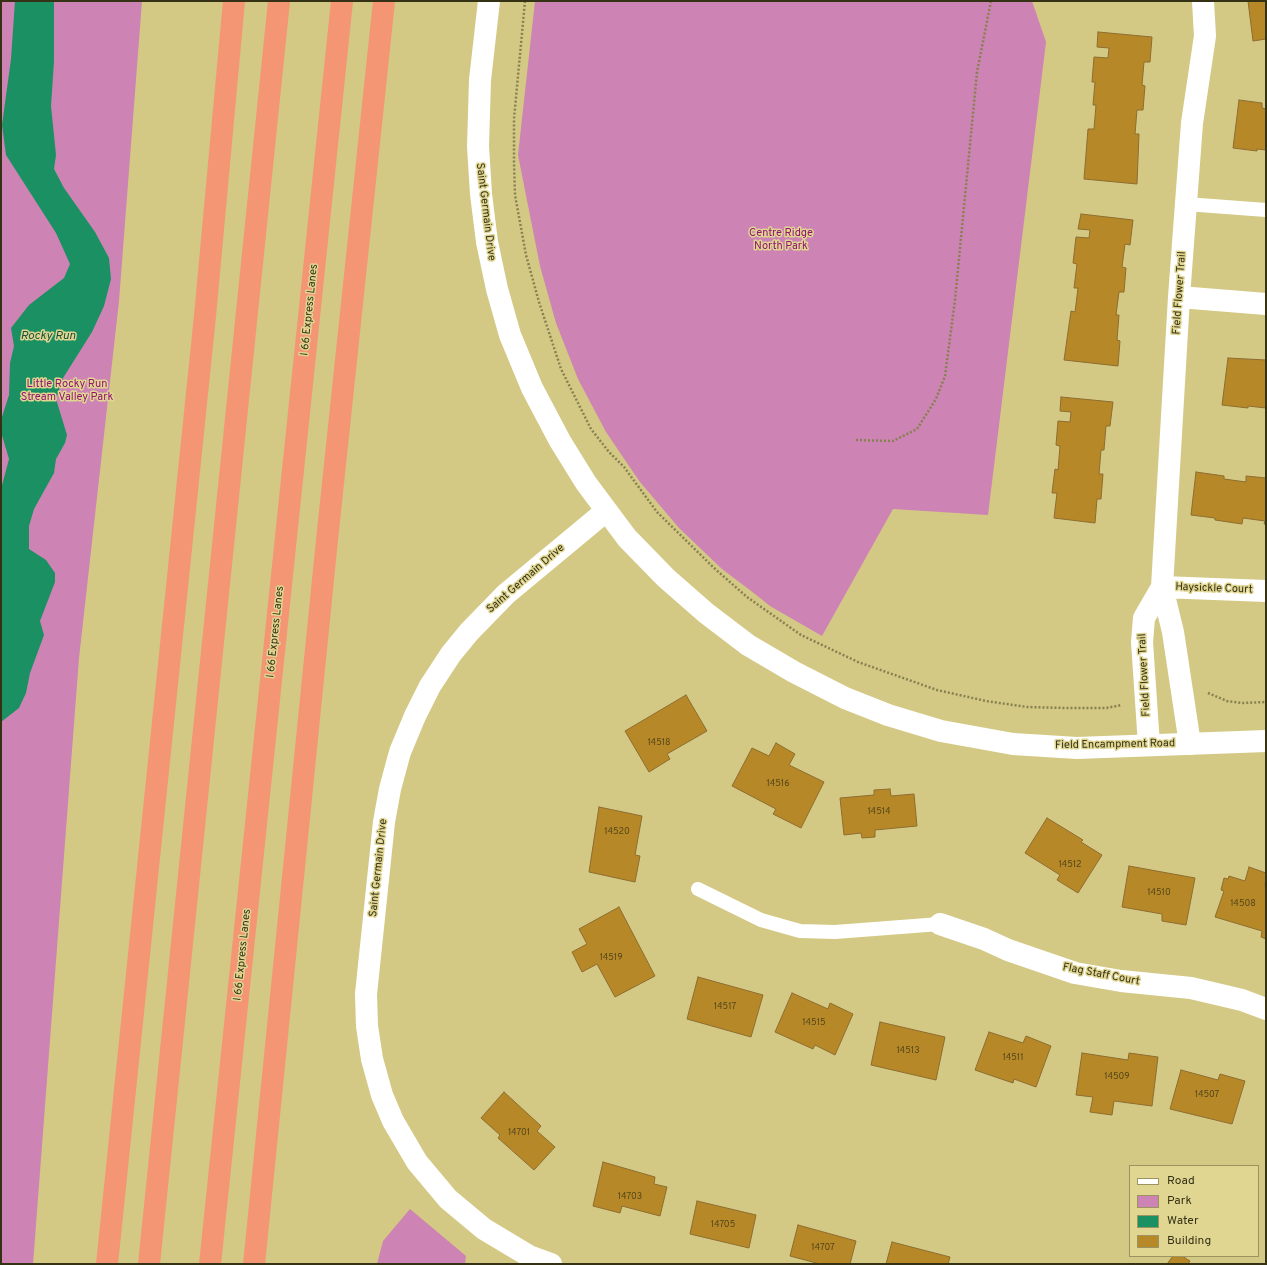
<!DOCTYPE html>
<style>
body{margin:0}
#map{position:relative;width:1267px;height:1265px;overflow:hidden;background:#d3c985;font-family:Overpass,sans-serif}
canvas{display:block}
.frame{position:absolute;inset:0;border:2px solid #353115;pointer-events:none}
.legend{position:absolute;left:1129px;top:1165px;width:130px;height:92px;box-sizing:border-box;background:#e0d692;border:1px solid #9c9460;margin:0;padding:5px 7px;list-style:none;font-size:12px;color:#353115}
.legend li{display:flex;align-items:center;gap:8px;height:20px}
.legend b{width:20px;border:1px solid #9c9460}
</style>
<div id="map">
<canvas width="1267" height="1265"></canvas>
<div class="frame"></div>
<ul class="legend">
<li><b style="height:5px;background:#fff"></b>Road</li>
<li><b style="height:11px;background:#cd83b3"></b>Park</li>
<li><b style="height:11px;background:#1b9062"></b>Water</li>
<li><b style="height:11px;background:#b68828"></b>Building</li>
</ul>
</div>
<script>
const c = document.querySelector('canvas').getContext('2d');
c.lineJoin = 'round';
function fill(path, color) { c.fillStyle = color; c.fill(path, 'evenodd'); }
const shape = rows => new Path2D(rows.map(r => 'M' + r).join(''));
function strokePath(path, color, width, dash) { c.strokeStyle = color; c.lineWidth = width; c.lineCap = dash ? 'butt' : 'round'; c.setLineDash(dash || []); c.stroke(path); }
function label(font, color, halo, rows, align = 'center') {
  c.font = font + ' Overpass,sans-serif'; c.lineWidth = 3; c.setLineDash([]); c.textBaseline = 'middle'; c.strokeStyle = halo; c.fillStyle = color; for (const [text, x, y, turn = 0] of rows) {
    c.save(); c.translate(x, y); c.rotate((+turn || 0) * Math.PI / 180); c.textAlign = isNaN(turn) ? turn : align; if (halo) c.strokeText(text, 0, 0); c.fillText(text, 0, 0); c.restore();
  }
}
fill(shape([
 [1,1,142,1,119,301,79,658,33,1264,1,1264],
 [535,1,1032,1,1046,42,988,515,893,509,822,636,770,606,755,594,722,569,679,528,640,482,629,466,606,432,578,379,556,323,540,266,518,155],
 [410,1209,466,1256,465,1264,377,1264,383,1241]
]), '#cd83b3');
fill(shape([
 [15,1,54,1,54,61,51,106,56,155,54,169,64,188,95,232,109,258,111,279,104,306,92,332,63,378,56,399,67,435,65,443,56,459,54,473,34,509,29,526,29,549,46,560,55,573,55,582,40,621,44,635,30,673,26,693,19,708,1,722,1,489,9,459,1,432,1,420,9,395,10,363,14,346,11,328,29,305,64,278,70,264,56,233,6,155,2,125,11,59]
]), '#1b9062');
const building = shape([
 [1248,1,1266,1,1266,39,1253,41,1248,1],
 [1098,32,1152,37,1150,62,1144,62,1142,85,1145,86,1143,110,1137,110,1135,134,1139,134,1137,184,1084,179,1088,129,1094,129,1096,105,1093,105,1095,82,1092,82,1094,57,1108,58,1109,48,1097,47,1098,32],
 [1239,100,1262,103,1262,108,1266,109,1266,150,1257,149,1257,151,1233,148,1239,100],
 [1081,214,1133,220,1130,245,1125,244,1122,267,1126,268,1124,292,1119,292,1116,315,1119,315,1117,340,1120,341,1118,366,1064,360,1071,311,1075,312,1078,288,1074,288,1077,264,1073,263,1076,237,1089,238,1090,230,1078,229,1081,214],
 [1228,358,1266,360,1266,408,1248,406,1248,408,1222,405,1228,358],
 [1061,397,1113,402,1110,426,1106,426,1104,450,1101,450,1099,474,1103,474,1101,499,1097,499,1095,523,1054,518,1057,493,1052,493,1055,469,1058,470,1060,446,1056,445,1058,421,1070,422,1071,412,1060,411,1061,397],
 [1196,472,1224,476,1224,479,1246,482,1246,476,1266,478,1266,524,1264,524,1265,521,1243,518,1242,524,1215,520,1215,518,1191,515,1196,472],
 [686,695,707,731,667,754,670,759,649,772,625,731,686,695],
 [776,743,795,754,789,765,824,782,801,828,773,814,776,809,732,786,752,748,769,756,776,743],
 [890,789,891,796,914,794,917,826,875,830,875,837,862,838,861,833,844,835,840,798,874,795,874,790,890,789],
 [599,807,642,816,635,855,640,856,635,882,589,872,599,807],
 [1047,818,1083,840,1081,842,1102,855,1078,893,1057,880,1060,875,1025,853,1047,818],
 [1129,866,1195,878,1186,925,1162,921,1162,914,1122,907,1129,866],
 [1249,867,1266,873,1265,887,1266,888,1266,939,1261,937,1262,931,1215,917,1224,891,1221,890,1224,878,1228,879,1229,876,1245,881,1249,867],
 [619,907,655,976,615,997,597,964,582,972,572,952,587,944,579,929,619,907],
 [698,977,763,995,751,1037,687,1019,698,977],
 [792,993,828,1009,830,1003,853,1014,835,1055,815,1045,813,1049,775,1032,792,993],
 [880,1022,945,1037,936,1080,871,1065,880,1022],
 [989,1032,1023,1043,1026,1036,1051,1046,1036,1087,1014,1079,1013,1083,975,1070,989,1032],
 [1082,1053,1128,1060,1129,1053,1158,1057,1152,1106,1114,1101,1112,1115,1090,1112,1093,1097,1076,1095,1082,1053],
 [1181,1070,1218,1080,1220,1074,1245,1081,1232,1124,1170,1109,1181,1070],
 [504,1092,541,1126,537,1131,555,1147,534,1170,498,1138,500,1135,481,1118,504,1092],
 [603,1162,655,1177,654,1184,667,1187,660,1216,622,1206,620,1213,593,1206,603,1162],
 [697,1201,756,1215,749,1248,690,1234,697,1201],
 [798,1225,856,1241,850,1264,820,1264,790,1256,798,1225],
 [892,1242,950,1257,948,1264,886,1264,892,1242],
 [1173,1256,1182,1256,1190,1261,1188,1264,1167,1264,1173,1256]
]);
fill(building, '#b68828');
strokePath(building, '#8d6d30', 1);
strokePath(shape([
 [525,1,514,119,514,162,515,195,526,255,539,302,561,369,591,429,609,452,624,467,657,512,714,568,747,597,801,635,858,662,937,690,986,701,1027,707,1066,708,1106,708,1122,705],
 [856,440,893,441,917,429,936,399,945,376,955,300,977,72,991,1],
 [1208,693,1227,701,1242,703,1266,702]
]), '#87804f', 2.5, [2, 2]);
strokePath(shape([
 [1186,204,1266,210],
 [698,889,761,920,800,931,835,932,940,924]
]), '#fff', 14);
strokePath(shape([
 [1179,297,1266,304],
 [1162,587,1266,591],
 [1190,744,1173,632,1162,587,1179,297,1192,123,1205,36,1203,1],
 [1149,745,1142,642,1144,618,1162,587],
 [940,924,984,939,1008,950,1075,973,1121,981,1191,988,1242,1000,1266,1009],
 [551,1264,529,1256,484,1229,448,1199,417,1162,393,1121,382,1095,372,1059,367,1026,366,994,384,822,390,789,400,752,415,716,430,686,451,654,469,632,506,594,606,511]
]), '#fff', 22);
strokePath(shape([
 [489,1,480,80,478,146,481,194,487,242,497,289,510,335,532,388,560,441,586,483,627,538,666,578,706,613,748,645,794,672,845,698,888,715,941,731,1013,744,1077,748,1266,741]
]), '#fff', 22);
strokePath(shape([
 [107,1264,205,316,234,1],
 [149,1264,279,1],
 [210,1264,342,1],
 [254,1264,327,540,384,1]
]), '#f49673', 22);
label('9px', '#55471a', null, [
 ["14518",659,743],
 ["14516",778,784],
 ["14514",879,812],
 ["14520",617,832],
 ["14512",1070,865],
 ["14510",1159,893],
 ["14508",1243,904],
 ["14519",611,958],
 ["14517",725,1007],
 ["14515",814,1023],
 ["14513",908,1051],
 ["14511",1013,1058],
 ["14509",1117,1077],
 ["14507",1207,1095],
 ["14701",519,1133],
 ["14703",630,1197],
 ["14705",723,1225],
 ["14707",823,1248]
]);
label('11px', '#353115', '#e0d692', [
 ["Saint Germain Drive",485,212,83],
 ["Field Flower Trail",1180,293,-86],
 ["I 66 Express Lanes",310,310,-84],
 ["Saint Germain Drive",526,579,-41],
 ["Haysickle Court",1214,589,2],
 ["I 66 Express Lanes",276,632,-84],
 ["Field Flower Trail",1145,675,-93],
 ["Field Encampment Road",1115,745,-1],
 ["Saint Germain Drive",379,868,-84],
 ["I 66 Express Lanes",243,955,-84],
 ["Flag Staff Court",1101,975,11]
]);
label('11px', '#911372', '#e0d692', [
 ["Centre Ridge",781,234],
 ["North Park",781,247],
 ["Little Rocky Run",67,385],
 ["Stream Valley Park",67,398]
]);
label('italic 12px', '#175037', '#e0d692', [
 ["Rocky Run",48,337]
]);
</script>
